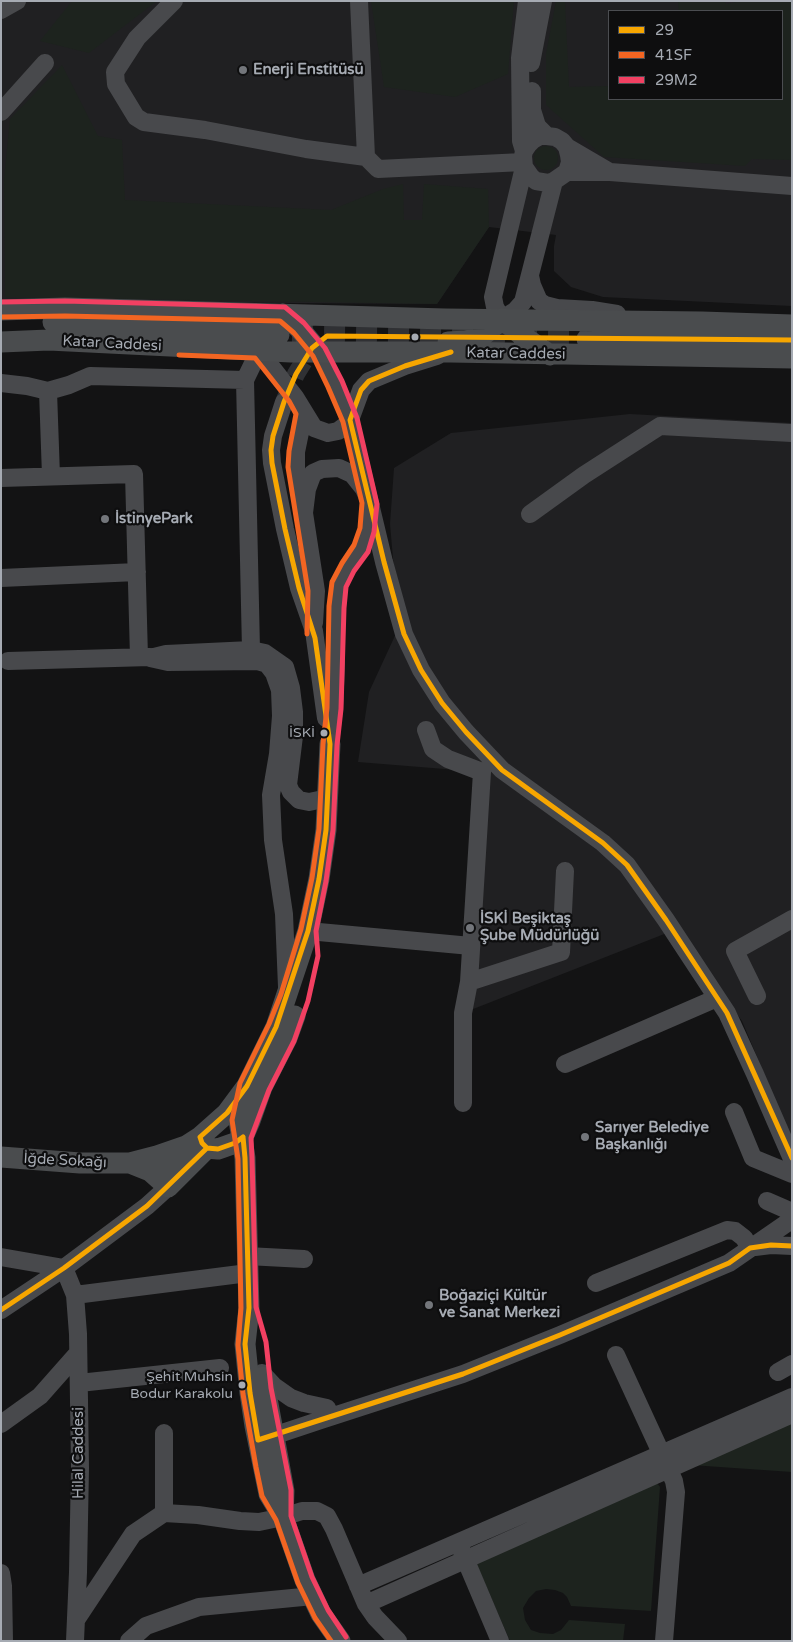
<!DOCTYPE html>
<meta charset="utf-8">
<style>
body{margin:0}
#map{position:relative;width:793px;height:1642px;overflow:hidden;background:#131314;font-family:"Varela Round",sans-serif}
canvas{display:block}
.frame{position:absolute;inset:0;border:2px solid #a6abb3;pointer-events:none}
.legend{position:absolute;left:608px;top:10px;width:175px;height:90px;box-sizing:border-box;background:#0e0e0f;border:1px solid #4b4d51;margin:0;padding:6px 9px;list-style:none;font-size:15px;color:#a6abb3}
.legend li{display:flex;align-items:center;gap:10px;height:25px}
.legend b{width:25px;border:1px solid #4b4d51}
</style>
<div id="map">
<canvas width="793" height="1642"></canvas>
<div class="frame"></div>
<ul class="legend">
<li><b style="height:6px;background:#f7a600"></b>29</li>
<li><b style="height:6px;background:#f26522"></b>41SF</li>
<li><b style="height:6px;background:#f24062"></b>29M2</li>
</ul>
</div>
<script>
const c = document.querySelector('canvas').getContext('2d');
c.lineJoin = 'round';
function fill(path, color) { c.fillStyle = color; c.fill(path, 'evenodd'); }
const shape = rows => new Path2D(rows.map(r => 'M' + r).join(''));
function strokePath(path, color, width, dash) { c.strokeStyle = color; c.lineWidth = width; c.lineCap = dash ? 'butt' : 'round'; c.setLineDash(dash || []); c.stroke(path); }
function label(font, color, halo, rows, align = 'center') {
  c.font = font + ' "Varela Round",sans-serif'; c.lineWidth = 4.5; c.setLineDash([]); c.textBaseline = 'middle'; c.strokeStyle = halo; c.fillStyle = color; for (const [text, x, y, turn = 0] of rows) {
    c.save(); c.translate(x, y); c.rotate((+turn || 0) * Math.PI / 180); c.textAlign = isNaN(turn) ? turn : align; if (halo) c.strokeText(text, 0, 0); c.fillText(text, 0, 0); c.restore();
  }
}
fill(shape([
 [1,1,792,1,792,306,603,297,571,287,554,271,554,246,556,235,489,227,437,304,1,301],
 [609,11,782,11,782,99,609,99],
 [630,414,792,423,792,1155,771,1090,742,1021,677,929,463,1013,482,772,358,762,369,692,399,627,390,524,394,468,451,433]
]), '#202022');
fill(shape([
 [72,1,157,1,89,53,40,41],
 [371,1,514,1,508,74,455,97,384,87],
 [556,1,565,2,569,87,609,86,609,99,782,99,782,11,679,11,678,1,725,1,726,4,740,1,792,1,792,160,752,159,745,166,604,157,546,105,546,54],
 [62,65,98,136,122,140,125,200,331,210,383,189,403,184,404,220,422,220,424,184,488,189,489,227,437,304,5,297,4,179,10,119],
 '534 158a12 12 0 1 1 24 0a12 12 0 1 1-24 0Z',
 [792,1421,792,1472,691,1465],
 [657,1483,660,1487,651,1611,571,1606,567,1597,563,1593,555,1590,546,1589,536,1591,529,1598,523,1608,525,1620,531,1630,540,1633,553,1634,561,1630,569,1620,625,1624,623,1641,510,1641,476,1563]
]), '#1d231e');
strokePath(shape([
 [284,402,296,374,312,348,327,336]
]), '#303134', 18, [18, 9]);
strokePath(shape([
 [292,335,587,339]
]), '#303134', 21, [21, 11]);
strokePath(shape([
 [174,1,137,38,115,72,116,84,136,117,144,122,205,130,306,149,366,157,378,169,523,162],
 [359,1,366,157],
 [1,10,17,1],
 [531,63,543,1],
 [532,91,532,110,537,126,547,136],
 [1,112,45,63],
 [540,136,547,136,555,137,562,141,567,147,569,155,570,162,567,172,554,181,548,183,536,181,531,177,524,167,523,156,524,151,528,145,533,140,540,136],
 [567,147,608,171],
 [524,151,521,141,520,58,527,1],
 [524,167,493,297,495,307,502,319,515,311,523,302,554,181],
 [567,172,610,172,792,186],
 [530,276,532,285,539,301,545,305,557,308,592,310,617,314],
 [319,352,335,384,350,420,384,562,404,634,421,670,442,703,466,732,502,770,603,843,627,865,666,920,727,1013,755,1074,792,1159],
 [245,380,251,650],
 [1,383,27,386,48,391,69,385,90,376,245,380,259,351,295,397,314,428,328,433,338,431,346,425,350,420,361,390,369,381,405,366,437,356],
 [48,391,51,476],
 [284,402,273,436,271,450,272,463,285,529,299,588,314,631,326,718],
 [304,413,296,452,296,467,299,492,304,513,316,591,314,623],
 [1,478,134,474,139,657],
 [304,513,307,489,313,473,322,469,339,468,352,474,364,489,370,503,367,530,361,548,348,567,339,585,336,607,336,664,334,709,330,744],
 [530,514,584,475,660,426,792,433],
 [1,578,137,572],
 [8,661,150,657],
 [426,730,433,749,448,759,482,772,469,982,463,1013,463,1103],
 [308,931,471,946],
 [469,982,561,952,565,871],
 [287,987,284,914,273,840,271,795,278,754,281,716,280,690,274,673,267,664,257,661,168,662,150,658,166,654,251,650,265,653,285,667,291,688,294,712,294,736,288,785,291,792,299,800,309,802,328,798],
 [757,996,735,951,792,919],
 [565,1064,717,998],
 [734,1112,753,1158,792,1174],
 [767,1201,792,1212],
 [755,1247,771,1245,792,1246],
 [247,1256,304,1259],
 [1,1257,64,1268,75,1295,78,1334,80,1468,78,1572,75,1641],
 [596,1283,727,1230,735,1231,744,1238,750,1248],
 [75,1295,248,1273],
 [1,1310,64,1268,147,1206,168,1187],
 [616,1355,674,1481,676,1492,664,1641],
 [778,1372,792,1364],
 [262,1373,274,1386,291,1398,304,1403,327,1408],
 [79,1383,220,1368],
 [1,1424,40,1396,78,1353],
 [164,1433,164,1513],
 [261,1439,273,1436,321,1420,463,1374,560,1335,729,1263,787,1223],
 [461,1549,500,1641],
 [1,1573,3,1586,4,1641],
 [358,1586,792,1397],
 [366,1604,792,1414],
 [76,1620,133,1534,164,1513,198,1515,240,1521,259,1522,283,1517,302,1511,317,1511,327,1516,334,1529,366,1604,375,1617,398,1641],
 [129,1641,146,1626,199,1607,313,1596]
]), '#48494c', 18);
strokePath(shape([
 [1,310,65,308,445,319,702,322,792,325],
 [283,314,299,328,319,352],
 [502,319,523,336,550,355],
 [53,322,154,329,279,335],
 [587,339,792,340],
 [1,342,49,340,291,352,450,352,792,358],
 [448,342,466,341,479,338,487,332,502,319],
 [247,1086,239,1120,245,1158,248,1273,249,1308,245,1344,250,1393,255,1426,269,1494,283,1517,305,1580,321,1614,340,1641],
 [200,1137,202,1143,207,1148,218,1149,235,1143,243,1137,250,1121,262,1087,287,1038,295,1016],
 [157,1156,186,1146,200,1137,227,1113,247,1086,276,1027,308,931,319,879,326,830,330,744],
 [1,1157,80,1163,130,1163],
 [180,1175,172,1164,164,1158,157,1156,130,1163,150,1171,168,1187,207,1148],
 [263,1377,284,1491,283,1517]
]), '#4a4c4e', 21);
strokePath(shape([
 [451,352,405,366,369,381,361,390,350,420,384,562,404,634,421,670,442,703,466,732,502,770,603,843,627,865,666,920,727,1013,792,1158],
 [243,1137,235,1143,218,1149,207,1148,202,1143,200,1137,227,1113,247,1086,276,1027,308,931,319,879,326,830,330,744,315,638,299,588,285,529,272,463,271,450,273,436,284,402,296,374,312,348,327,336,792,340],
 [243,1137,245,1158,249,1308,245,1344,250,1393,258,1440,463,1374,560,1335,729,1263,750,1248,771,1245,792,1246],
 [1,1310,64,1268,147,1206,207,1148]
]), '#f7a600', 5);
strokePath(shape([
 [1,317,65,316,280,321,294,333,313,356,328,387,343,422,362,503,360,528,354,545,342,563,332,582,329,606,327,708,323,744,319,829,312,878,301,929,281,994,269,1024,240,1083,232,1120,238,1159,241,1308,238,1345,243,1394,256,1467,262,1496,276,1520,298,1583,315,1618,331,1641],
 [179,355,255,358,289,401,296,414,289,451,288,467,308,591,307,634]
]), '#f26522', 5);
strokePath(shape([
 [1,302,65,301,285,307,304,323,325,348,342,381,357,418,377,504,374,532,368,552,354,571,346,587,344,608,341,709,337,745,333,830,326,881,316,931,318,956,308,1001,294,1041,269,1090,251,1138,252,1158,256,1307,266,1342,271,1388,291,1490,291,1516,312,1577,328,1610,346,1637]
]), '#f24062', 5);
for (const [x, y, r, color] of [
 [243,70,5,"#73767b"],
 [415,337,4.5,"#a6abb3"],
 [105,519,5,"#73767b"],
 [324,733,4.5,"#a6abb3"],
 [470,928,5,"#73767b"],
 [585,1137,5,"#73767b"],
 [429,1305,5,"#73767b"],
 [242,1385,4.5,"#a6abb3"]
]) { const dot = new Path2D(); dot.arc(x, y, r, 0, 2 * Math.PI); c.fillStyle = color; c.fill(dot); strokePath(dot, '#0e0e0f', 2); }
label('14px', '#a6abb3', '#0e0e0f', [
 ["İSKİ",315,733],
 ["Şehit Muhsin",233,1377],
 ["Bodur Karakolu",233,1394]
], 'right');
label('bold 15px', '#a6abb3', '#0e0e0f', [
 ["Enerji Enstitüsü",253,70],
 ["İstinyePark",115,519],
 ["İSKİ Beşiktaş",480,919],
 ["Şube Müdürlüğü",480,936],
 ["Sarıyer Belediye",595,1128],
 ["Başkanlığı",595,1145],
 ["Boğaziçi Kültür",439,1296],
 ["ve Sanat Merkezi",439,1313]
], 'left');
label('15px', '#a6abb3', '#0e0e0f', [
 ["Katar Caddesi",112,344,3],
 ["Katar Caddesi",516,354,1],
 ["İğde Sokağı",65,1161,3],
 ["Hilal Caddesi",79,1453,-90]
]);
</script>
